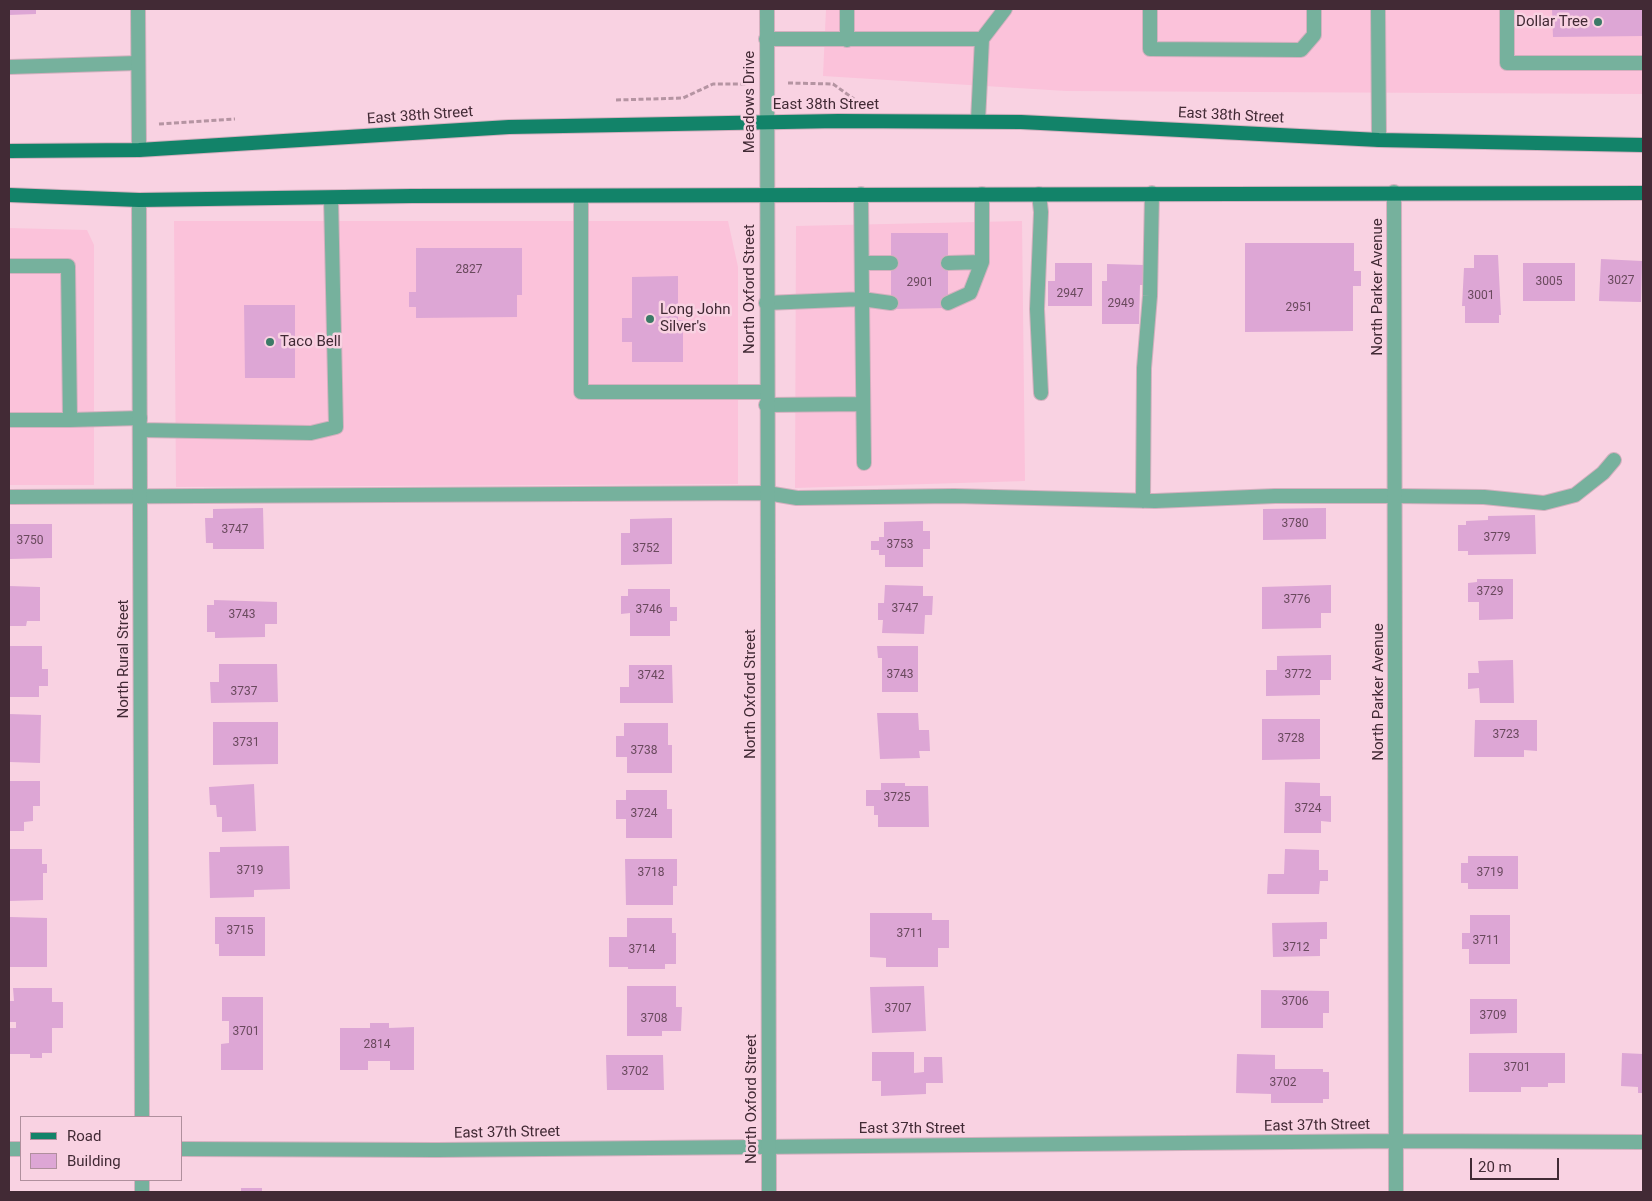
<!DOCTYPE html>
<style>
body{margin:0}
#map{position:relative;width:1652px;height:1201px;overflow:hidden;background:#f9d2e2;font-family:Roboto,sans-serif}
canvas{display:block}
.frame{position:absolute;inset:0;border:10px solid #422a35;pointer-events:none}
.legend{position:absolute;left:20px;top:1116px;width:162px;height:65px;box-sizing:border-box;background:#f9d2e2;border:1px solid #b08f9d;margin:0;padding:6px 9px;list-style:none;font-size:15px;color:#422a35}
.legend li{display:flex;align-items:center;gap:10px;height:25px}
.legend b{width:25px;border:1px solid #b08f9d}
.scale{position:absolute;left:1470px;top:1158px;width:89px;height:22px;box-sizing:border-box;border:2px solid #422a35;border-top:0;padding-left:6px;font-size:15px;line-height:18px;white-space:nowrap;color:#422a35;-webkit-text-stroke:4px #f9d2e2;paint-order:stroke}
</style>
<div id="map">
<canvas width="1652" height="1201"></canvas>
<div class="frame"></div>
<ul class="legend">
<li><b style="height:6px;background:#128369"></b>Road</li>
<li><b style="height:14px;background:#dda6d5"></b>Building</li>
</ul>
<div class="scale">20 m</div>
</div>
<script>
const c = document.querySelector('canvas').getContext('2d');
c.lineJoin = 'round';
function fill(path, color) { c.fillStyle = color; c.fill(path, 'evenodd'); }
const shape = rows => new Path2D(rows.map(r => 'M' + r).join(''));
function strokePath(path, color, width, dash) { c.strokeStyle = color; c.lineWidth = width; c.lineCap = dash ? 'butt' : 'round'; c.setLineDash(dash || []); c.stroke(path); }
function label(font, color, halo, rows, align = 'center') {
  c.font = font + ' Roboto,sans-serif'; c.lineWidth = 5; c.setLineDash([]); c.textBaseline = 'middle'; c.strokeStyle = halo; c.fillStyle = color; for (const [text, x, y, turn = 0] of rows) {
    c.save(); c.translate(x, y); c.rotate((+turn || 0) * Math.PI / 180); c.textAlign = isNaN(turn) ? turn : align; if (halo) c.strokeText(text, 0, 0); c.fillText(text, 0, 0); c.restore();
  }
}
fill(shape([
 [826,9,1643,9,1643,94,1066,91,823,76],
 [174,221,728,221,738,267,738,484,176,487],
 [1022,221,1025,481,795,488,796,226],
 [9,228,87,230,94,245,94,485,9,485]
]), '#fbc2da');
fill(shape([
 [9,9,36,9,36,14,9,15],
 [1552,9,1643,9,1643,36,1553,37],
 [891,233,948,233,948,308,891,309],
 [1245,243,1354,243,1354,271,1361,271,1361,286,1353,286,1353,331,1245,332],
 [416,248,522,248,522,295,517,295,517,317,416,318,416,307,409,307,409,292,416,292],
 [1474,255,1498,255,1501,315,1499,315,1499,323,1465,323,1465,306,1462,306,1464,268,1474,268],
 [1601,259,1642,261,1641,302,1599,301],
 [1055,263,1092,263,1092,306,1048,306,1048,281,1055,281],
 [1523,263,1575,263,1575,301,1523,301],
 [1107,264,1144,265,1144,285,1140,285,1139,324,1102,324,1102,281,1107,281],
 [678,276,678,320,683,320,683,362,632,362,632,342,622,342,622,318,632,318,632,277],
 [244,305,295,305,295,378,245,378],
 [263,508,264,549,213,549,213,543,206,543,205,518,213,518,213,509],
 [1326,508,1326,539,1263,540,1263,509],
 [1535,515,1536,554,1468,555,1468,551,1458,551,1458,525,1466,525,1466,521,1488,520,1488,516],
 [672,518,672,564,621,565,621,533,630,533,630,519],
 [923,521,923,531,930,531,930,549,923,549,923,567,885,567,885,555,879,555,879,550,871,550,871,541,879,541,879,537,884,537,884,522],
 [9,524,52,524,52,558,9,559],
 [1477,579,1513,579,1513,619,1479,620,1479,602,1468,602,1468,583,1477,582],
 [885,585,923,586,923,596,933,596,932,615,925,615,924,634,882,633,883,620,878,620,878,603,884,603],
 [1331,585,1331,613,1321,613,1321,628,1262,629,1262,587],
 [9,586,40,587,40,621,27,621,26,626,9,626],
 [628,589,670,589,670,607,677,607,677,621,670,621,670,636,630,636,630,613,621,614,621,596,628,596],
 [214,600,277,602,277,624,265,624,265,637,215,638,215,632,207,632,207,605,214,605],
 [9,646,42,646,42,669,48,669,48,686,39,686,39,697,9,697],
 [877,646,918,646,918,692,882,692,882,658,878,658],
 [1331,655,1331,680,1320,680,1320,695,1266,696,1266,670,1277,670,1277,656],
 [1513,660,1514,703,1480,703,1479,688,1468,689,1468,673,1479,673,1478,661],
 [219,664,277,664,278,702,211,703,210,682,219,682],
 [629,665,672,665,673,703,620,703,620,687,629,687],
 [877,713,918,713,919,730,929,730,930,751,919,751,920,758,880,759],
 [9,714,41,715,40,763,9,762],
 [1262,719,1320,719,1320,759,1262,760],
 [1475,720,1537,720,1537,751,1524,750,1524,757,1474,757],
 [213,722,278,722,278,764,213,765],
 [624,723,668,723,668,745,672,745,672,773,627,773,627,757,616,757,616,736,624,736],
 [9,781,40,781,40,806,33,806,33,821,24,822,24,831,9,831],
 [1285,782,1320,783,1320,796,1331,796,1331,822,1321,821,1321,833,1284,833],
 [881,783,905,783,905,786,928,786,929,827,878,827,878,815,874,815,874,806,866,806,866,790,881,790],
 [254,784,256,831,222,832,222,817,217,817,216,805,210,805,209,787],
 [626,790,667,790,667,809,672,809,672,838,626,838,626,819,616,819,616,800,626,800],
 [289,846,290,889,254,890,254,897,210,898,209,852,220,852,220,847],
 [9,849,42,849,42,864,47,864,47,873,43,873,43,900,9,901],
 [1285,849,1319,850,1319,870,1328,870,1328,881,1320,881,1319,894,1267,894,1268,874,1284,874],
 [1468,856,1518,856,1518,889,1468,889,1468,883,1461,883,1461,863,1468,863],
 [625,859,677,859,677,886,673,886,673,905,626,905],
 [870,913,932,913,932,920,949,920,949,948,938,948,938,967,886,967,886,958,870,957],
 [1470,915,1510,915,1510,964,1469,964,1469,949,1462,949,1462,933,1470,933],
 [10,917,47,918,47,967,10,967],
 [215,917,265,917,265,956,219,956,219,944,215,944],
 [627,918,672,918,672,933,676,933,676,964,665,964,665,969,628,969,628,967,609,967,609,937,627,937],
 [1327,922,1327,939,1320,939,1320,956,1273,957,1272,923],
 [627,986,676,986,676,1007,682,1007,681,1031,662,1031,662,1036,627,1036],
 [924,986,926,1031,872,1033,870,987],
 [13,988,52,988,52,1002,63,1002,63,1028,52,1028,52,1053,42,1053,42,1058,30,1058,30,1054,9,1054,9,1028,16,1028,16,1022,9,1022,9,1001,14,1001],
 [1261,990,1329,991,1329,1013,1323,1013,1323,1028,1261,1028],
 [222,997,263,997,263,1070,221,1070,221,1044,229,1043,229,1021,222,1021],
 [1470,999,1517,999,1517,1033,1470,1034],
 [370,1023,389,1023,389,1028,414,1027,414,1070,390,1070,390,1061,368,1061,368,1070,340,1070,340,1028,370,1028],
 [872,1052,914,1052,914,1073,924,1072,924,1057,942,1057,943,1083,926,1083,926,1094,881,1096,881,1081,872,1081],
 [1469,1053,1565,1053,1565,1083,1548,1083,1548,1087,1521,1087,1521,1092,1469,1092],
 [1622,1053,1643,1054,1643,1093,1638,1093,1638,1087,1621,1086],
 [1237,1054,1275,1055,1275,1069,1323,1069,1323,1072,1329,1072,1329,1099,1323,1099,1323,1103,1271,1103,1271,1094,1236,1093],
 [606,1055,663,1055,664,1090,607,1090],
 [241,1188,262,1188,262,1192,241,1192]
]), '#dda6d5');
const service = shape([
 [1150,9,1150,49,1301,50,1314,35,1314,9],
 [1378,9,1379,140],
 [1507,9,1507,63,1643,63],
 [766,39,982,39],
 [847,40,847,9],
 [9,67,138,63],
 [978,121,982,39,1005,9],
 [1039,194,1041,212,1037,309,1041,393],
 [581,196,581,392,766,392],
 [862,263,891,263],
 [948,263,982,262],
 [9,266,68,266,70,420,140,418],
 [766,303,862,299,861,194],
 [948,303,970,293,982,262,982,194],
 [766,405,863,404],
 [9,420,70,420],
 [140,430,311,433,336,427,331,198],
 [864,463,862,299,891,303],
 [9,497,767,493,797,498,954,496,1155,501,1275,496,1395,496,1484,497,1544,503,1575,495,1603,473,1614,460],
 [1143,501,1144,368,1150,296,1152,193]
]);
const minor = shape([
 [138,9,139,150],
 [1394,192,1396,1192],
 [139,200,142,1117],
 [9,1149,21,1149],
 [181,1149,437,1150,1396,1141,1643,1142],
 [142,1180,142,1192]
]);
const tertiary = shape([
 [767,9,769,1192]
]);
const primary = shape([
 [9,151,139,150,509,127,838,121,1021,122,1379,140,1643,145],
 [9,195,139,200,412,196,1643,193]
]);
strokePath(service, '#d4b0bf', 16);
strokePath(minor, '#d4b0bf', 16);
strokePath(tertiary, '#d4b0bf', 16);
strokePath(primary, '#d4b0bf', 16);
strokePath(shape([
 [788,83,833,84,854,99],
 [616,100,683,98,713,84,747,84],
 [159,124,235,119]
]), '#b594a2', 3, [5, 2.5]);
strokePath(service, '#76b19d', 14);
strokePath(minor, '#76b19d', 14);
strokePath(tertiary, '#76b19d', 14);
strokePath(primary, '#128369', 14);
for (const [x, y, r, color] of [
 [1598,22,5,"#3b7a67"],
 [650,319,5,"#3b7a67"],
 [270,342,5,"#3b7a67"]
]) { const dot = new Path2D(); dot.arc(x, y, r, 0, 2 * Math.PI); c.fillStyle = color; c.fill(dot); strokePath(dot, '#f9d2e2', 2); }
label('12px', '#69495d', null, [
 ["2827",469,270],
 ["3027",1621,281],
 ["3005",1549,282],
 ["2901",920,283],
 ["2947",1070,294],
 ["3001",1481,296],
 ["2949",1121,304],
 ["2951",1299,308],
 ["3780",1295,524],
 ["3747",235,530],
 ["3779",1497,538],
 ["3750",30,541],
 ["3753",900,545],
 ["3752",646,549],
 ["3729",1490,592],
 ["3776",1297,600],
 ["3747",905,609],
 ["3746",649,610],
 ["3743",242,615],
 ["3743",900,675],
 ["3772",1298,675],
 ["3742",651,676],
 ["3737",244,692],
 ["3723",1506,735],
 ["3728",1291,739],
 ["3731",246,743],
 ["3738",644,751],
 ["3725",897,798],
 ["3724",1308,809],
 ["3724",644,814],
 ["3719",250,871],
 ["3718",651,873],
 ["3719",1490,873],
 ["3715",240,931],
 ["3711",910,934],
 ["3711",1486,941],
 ["3712",1296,948],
 ["3714",642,950],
 ["3706",1295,1002],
 ["3707",898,1009],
 ["3709",1493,1016],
 ["3708",654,1019],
 ["3701",246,1032],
 ["2814",377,1045],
 ["3701",1517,1068],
 ["3702",635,1072],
 ["3702",1283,1083]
]);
label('15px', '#422a35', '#f9d2e2', [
 ["Dollar Tree",1588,22,"right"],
 ["Long John",660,310],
 ["Silver's",660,327],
 ["Taco Bell",280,342]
], 'left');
label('15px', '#422a35', '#f9d2e2', [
 ["Meadows Drive",750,102,-90],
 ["East 38th Street",826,105],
 ["East 38th Street",420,116,-4],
 ["East 38th Street",1231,116,3],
 ["North Parker Avenue",1378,287,-90],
 ["North Oxford Street",750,289,-90],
 ["North Rural Street",124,659,-90],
 ["North Parker Avenue",1379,692,-90],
 ["North Oxford Street",751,694,-90],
 ["North Oxford Street",752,1099,-90],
 ["East 37th Street",1317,1126,-1],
 ["East 37th Street",912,1129],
 ["East 37th Street",507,1133,-1]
]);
</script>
